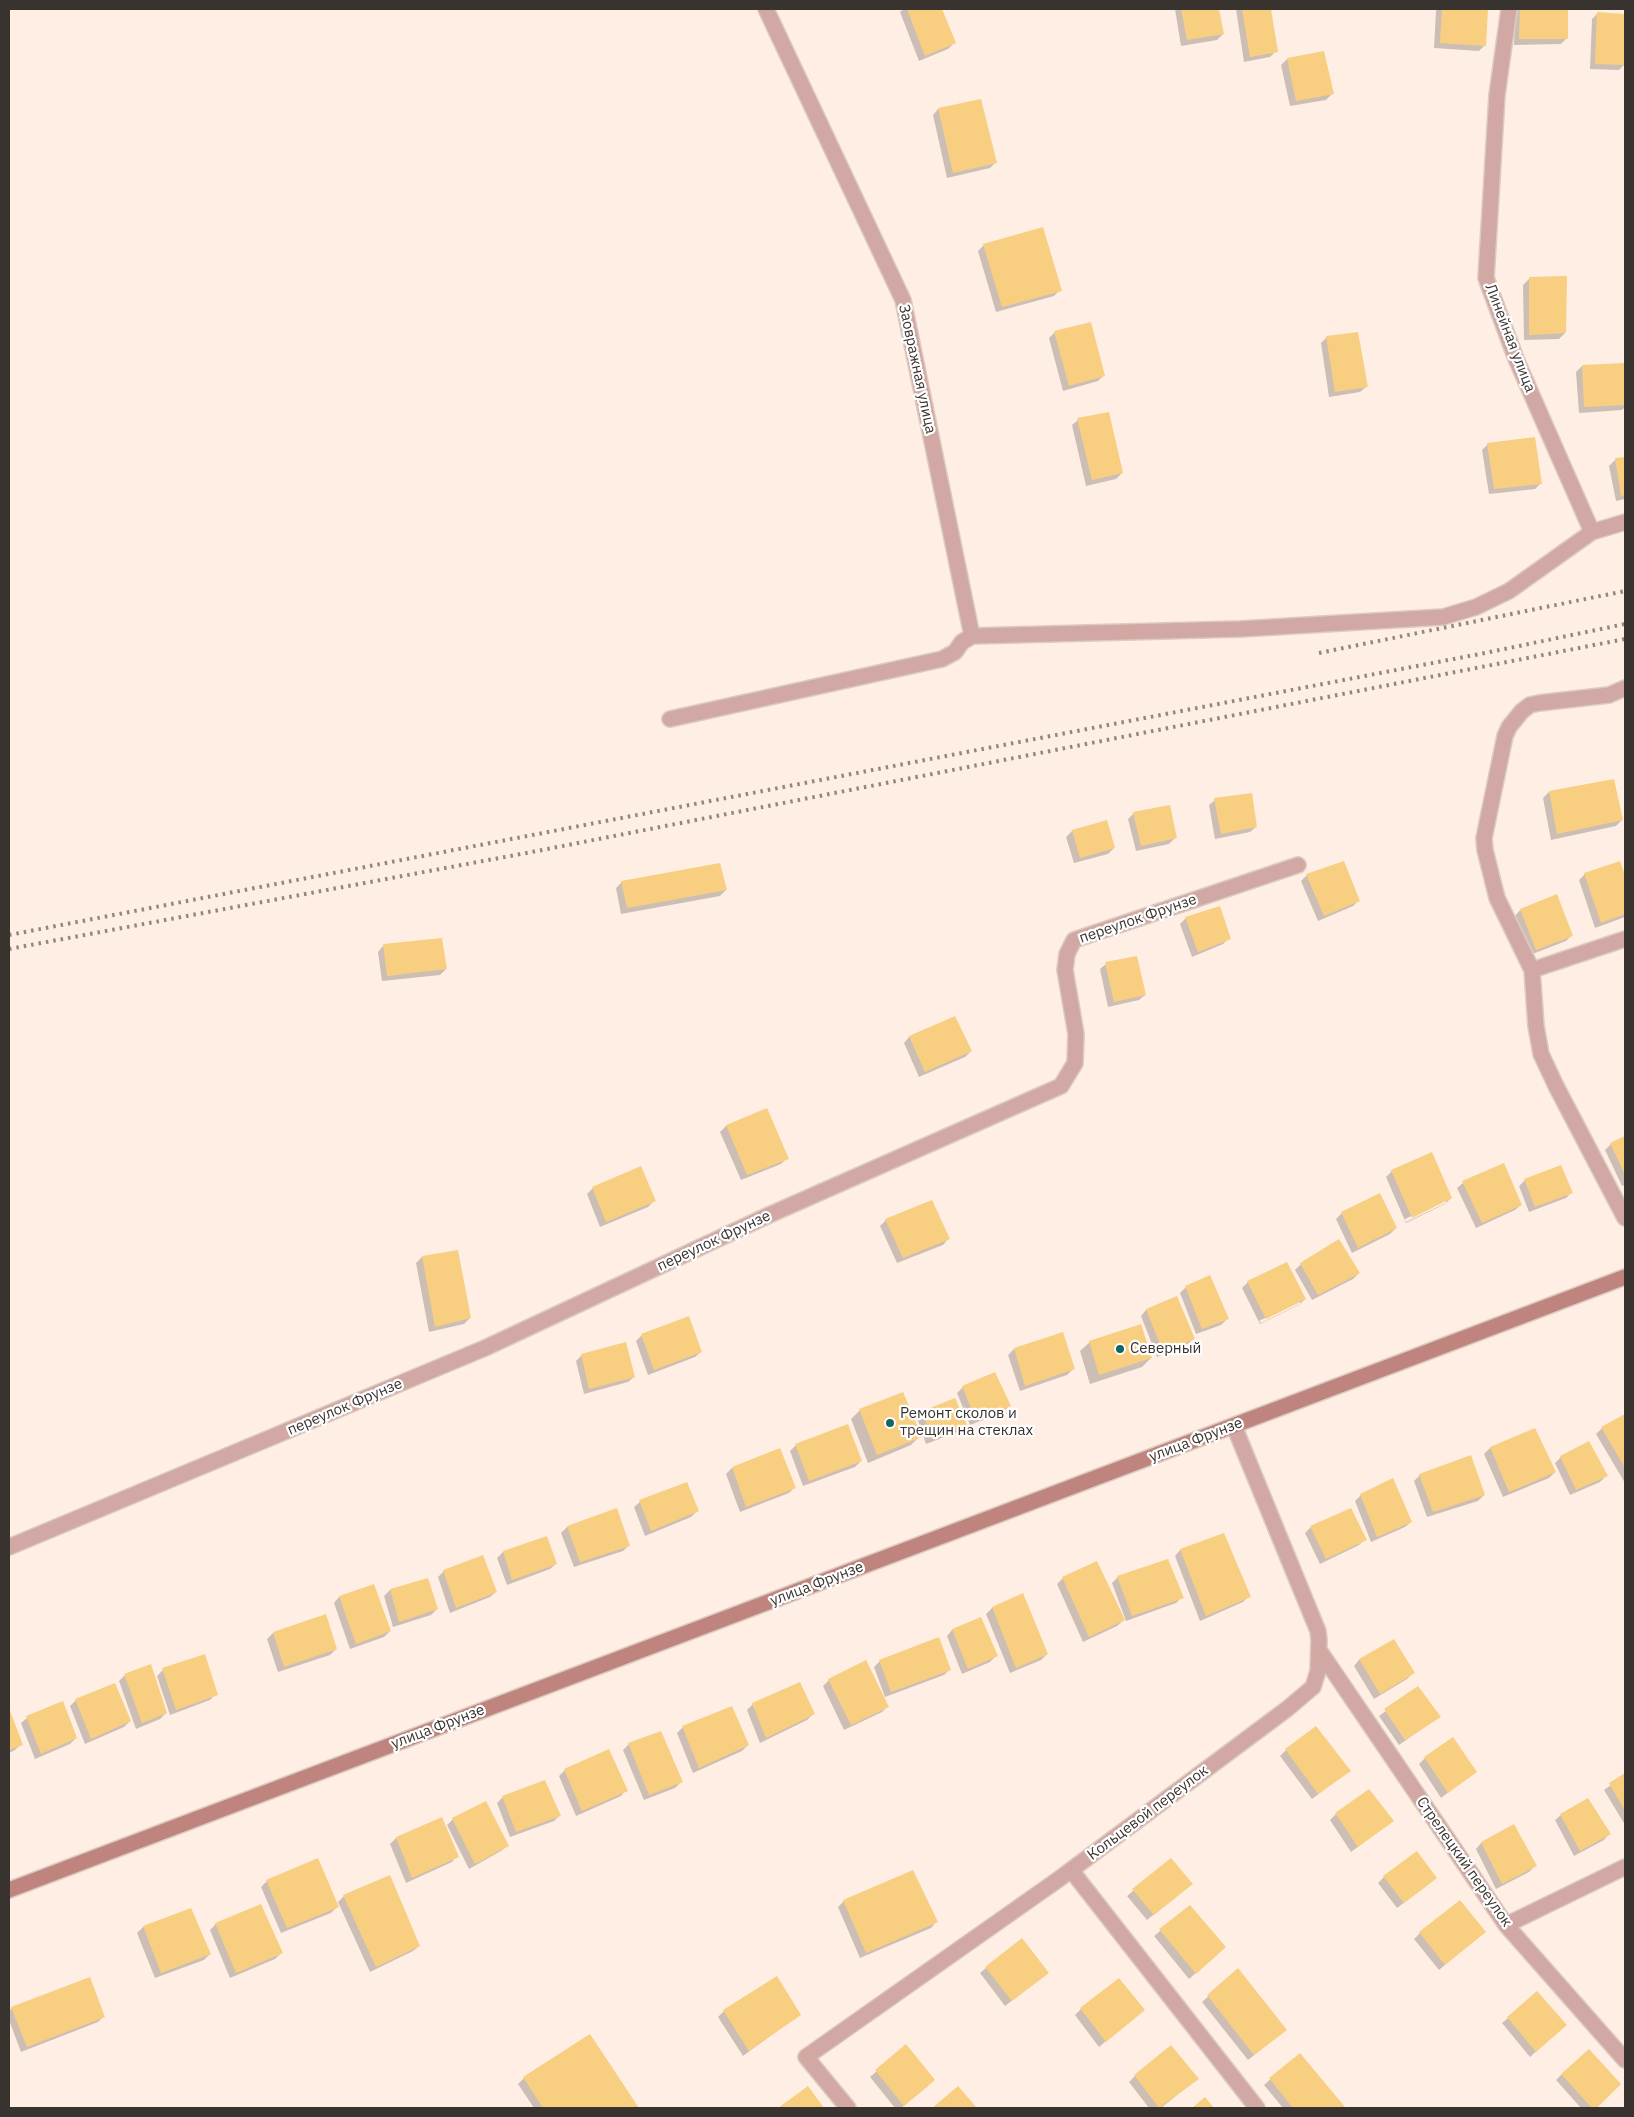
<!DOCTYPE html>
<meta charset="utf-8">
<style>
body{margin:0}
#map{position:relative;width:1634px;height:2117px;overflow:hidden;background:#ffeee3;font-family:"IBM Plex Sans",sans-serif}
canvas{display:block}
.frame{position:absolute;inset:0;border:10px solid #39332f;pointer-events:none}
</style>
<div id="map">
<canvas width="1634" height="2117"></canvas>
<div class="frame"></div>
</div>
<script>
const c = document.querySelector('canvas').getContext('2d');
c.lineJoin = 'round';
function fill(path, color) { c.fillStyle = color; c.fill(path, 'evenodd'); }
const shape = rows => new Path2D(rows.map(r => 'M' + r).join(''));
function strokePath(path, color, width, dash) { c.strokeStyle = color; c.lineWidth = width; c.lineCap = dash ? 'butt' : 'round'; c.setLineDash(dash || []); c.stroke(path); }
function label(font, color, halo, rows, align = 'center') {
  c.font = font + ' "IBM Plex Sans",sans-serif'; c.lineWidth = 4.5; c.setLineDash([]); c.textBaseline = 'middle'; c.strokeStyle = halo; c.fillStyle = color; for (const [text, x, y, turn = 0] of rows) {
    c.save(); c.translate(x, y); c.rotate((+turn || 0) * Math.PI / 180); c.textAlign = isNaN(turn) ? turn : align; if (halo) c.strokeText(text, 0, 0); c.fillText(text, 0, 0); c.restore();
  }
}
fill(shape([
 [904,9,940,9,954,43,948,49,919,61,900,12],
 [1175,9,1218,9,1223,34,1217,40,1181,46],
 [1236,9,1270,9,1276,51,1270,57,1244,62],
 [1438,9,1487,9,1485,45,1479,51,1434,48,1436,11],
 [1518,9,1567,9,1567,38,1561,44,1514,45,1515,13],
 [1598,13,1625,15,1625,64,1619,70,1590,69,1592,19],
 [1287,59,1332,94,1326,100,1290,106,1281,65],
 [938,109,996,162,990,168,947,178,933,115],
 [984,245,1060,290,1054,296,996,312,978,251],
 [1529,279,1565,333,1559,339,1524,340,1523,285],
 [1055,332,1104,375,1098,381,1063,391,1049,338],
 [1327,337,1366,387,1360,392,1329,397,1321,343],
 [1625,364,1625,407,1622,410,1579,413,1576,372,1582,366],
 [1078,420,1122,473,1116,479,1086,486,1072,425],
 [1488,444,1541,483,1535,489,1489,494,1482,450],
 [1625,458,1625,499,1616,501,1609,466,1615,460],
 [1549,792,1622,820,1616,826,1551,840,1543,798],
 [1215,800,1256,827,1250,832,1215,839,1209,805],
 [1134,813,1175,838,1169,844,1136,851,1128,819],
 [1072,831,1114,848,1108,854,1074,863,1066,837],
 [1619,863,1625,879,1625,917,1595,928,1579,880,1585,874],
 [1307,875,1359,900,1353,906,1318,921,1301,881],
 [622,882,726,890,720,896,621,914,616,888],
 [1520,910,1572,935,1566,941,1530,955,1515,916],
 [1186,918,1229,938,1223,944,1192,957,1180,924],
 [383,946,446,969,440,975,382,981,378,952],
 [1106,964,1145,995,1139,1000,1108,1007,1100,969],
 [955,1018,971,1051,965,1057,919,1077,904,1043,909,1037],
 [767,1110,787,1158,781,1164,741,1180,720,1132,726,1126],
 [1625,1137,1625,1185,1622,1186,1605,1150,1611,1144],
 [1392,1171,1451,1198,1445,1204,1406,1223,1386,1177],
 [1446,1200,1446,1203,1406,1222,1405,1219],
 [1525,1180,1572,1192,1566,1198,1529,1212,1519,1186],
 [1463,1183,1521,1205,1515,1210,1476,1228,1457,1188],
 [593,1188,654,1201,648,1207,600,1227,587,1194],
 [1342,1213,1396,1228,1390,1234,1352,1253,1336,1219],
 [886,1220,948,1239,943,1245,897,1263,880,1226],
 [422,1257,470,1318,464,1324,429,1332,416,1263],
 [1301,1264,1359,1273,1353,1279,1312,1300,1295,1270],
 [1248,1282,1305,1299,1299,1305,1260,1324,1242,1288],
 [1300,1301,1300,1304,1261,1323,1259,1321],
 [1186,1287,1227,1319,1221,1325,1196,1334,1180,1293],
 [1176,1298,1194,1338,1188,1344,1157,1357,1141,1316,1146,1310],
 [642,1335,701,1352,695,1357,648,1375,636,1341],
 [1090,1342,1151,1358,1142,1367,1090,1384,1080,1351],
 [1014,1349,1073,1369,1067,1375,1020,1391,1008,1355],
 [582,1355,634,1377,628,1382,584,1394,576,1361],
 [963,1387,1009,1406,1003,1412,970,1425,957,1393],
 [860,1410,920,1436,911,1445,868,1463,851,1419],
 [923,1412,966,1425,960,1431,926,1444,917,1418],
 [1625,1416,1625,1483,1596,1434,1602,1428],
 [1535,1430,1555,1472,1549,1478,1503,1497,1484,1454,1490,1448],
 [796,1445,861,1461,855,1467,803,1486,790,1451],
 [780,1449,795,1487,789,1493,740,1512,726,1474,732,1468],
 [1561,1457,1606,1476,1600,1482,1570,1495,1555,1463],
 [1420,1475,1484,1495,1478,1501,1427,1517,1414,1481],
 [1361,1495,1411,1522,1405,1527,1371,1542,1355,1501],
 [640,1502,697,1511,691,1517,645,1536,634,1507],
 [616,1510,629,1545,623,1551,574,1567,561,1533,567,1527],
 [1311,1527,1365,1539,1359,1545,1320,1564,1305,1533],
 [546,1537,556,1564,550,1569,507,1585,497,1558,503,1552],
 [1180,1550,1249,1596,1243,1602,1200,1621,1175,1556],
 [444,1571,496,1592,490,1597,450,1613,438,1577],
 [1118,1577,1182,1597,1176,1603,1126,1621,1112,1583],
 [1063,1578,1124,1620,1117,1626,1083,1642,1057,1584],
 [427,1579,437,1609,431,1615,393,1627,384,1596,390,1590],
 [1022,1595,1047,1654,1041,1660,1010,1673,986,1614,992,1608],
 [339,1597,390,1631,384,1637,350,1649,334,1603],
 [325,1616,336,1649,330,1655,278,1672,267,1639,273,1633],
 [981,1619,996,1656,990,1662,962,1674,947,1636,952,1630],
 [1393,1641,1413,1673,1407,1679,1374,1699,1354,1666,1359,1660],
 [204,1655,216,1694,210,1700,170,1715,157,1676,163,1670],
 [880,1661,950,1669,944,1675,885,1697,874,1667],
 [125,1675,166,1713,160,1719,136,1729,119,1681],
 [829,1680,888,1706,882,1712,844,1730,823,1686],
 [1418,1688,1439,1717,1399,1745,1379,1716],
 [76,1700,130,1721,124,1727,85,1744,70,1706],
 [753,1704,813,1714,807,1720,760,1743,747,1710],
 [9,1712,21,1744,15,1750,9,1753],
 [27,1718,76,1738,70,1744,35,1759,21,1723],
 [683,1727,748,1745,742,1751,693,1773,677,1733],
 [629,1744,681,1782,675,1788,644,1800,623,1750],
 [1286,1750,1349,1771,1312,1799,1280,1756],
 [1425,1758,1475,1772,1441,1798,1419,1764],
 [565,1770,626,1790,621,1796,576,1816,559,1776],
 [1625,1775,1625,1825,1604,1790],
 [503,1797,560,1815,554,1821,510,1837,497,1803],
 [1336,1814,1392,1821,1351,1852,1330,1820],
 [1561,1815,1609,1834,1604,1840,1574,1856,1555,1820],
 [441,1819,457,1856,452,1862,406,1883,390,1844,396,1838],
 [453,1819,507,1846,501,1851,469,1869,447,1825],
 [1481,1843,1535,1866,1529,1872,1496,1889,1476,1849],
 [1171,1859,1185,1889,1147,1920,1127,1896],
 [1384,1877,1429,1884,1397,1908,1378,1883],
 [267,1881,337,1907,331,1913,281,1933,261,1887],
 [344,1896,419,1946,413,1951,370,1972,338,1902],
 [844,1901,936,1922,931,1928,860,1958,838,1907],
 [1190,1906,1219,1953,1189,1979,1154,1936],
 [190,1909,210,1954,204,1960,155,1978,137,1933,143,1927],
 [216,1924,281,1953,275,1959,230,1978,210,1930],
 [1420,1933,1478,1937,1439,1970,1414,1939],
 [986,1968,1047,1973,1005,2006,980,1973],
 [1238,1970,1286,2030,1248,2060,1202,2002],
 [12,2008,104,2016,98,2022,21,2052,9,2020,9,2011],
 [1081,2009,1143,2010,1099,2047,1075,2015],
 [724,2011,799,2015,743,2056,718,2017],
 [1508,2018,1559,2031,1530,2057,1502,2023],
 [589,2035,637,2108,534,2108,518,2084,524,2078],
 [906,2046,928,2086,901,2108,895,2108,870,2077],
 [1300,2054,1343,2107,1342,2108,1283,2108,1264,2085],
 [1562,2074,1619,2084,1595,2108,1581,2108,1556,2080],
 [1135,2076,1197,2079,1161,2108,1149,2108,1129,2082]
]), '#0003');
fill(shape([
 [907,9,942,9,956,43,925,56],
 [1181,9,1219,9,1224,34,1187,40],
 [1242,9,1271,9,1278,52,1250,57],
 [1442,9,1488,9,1486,46,1440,43],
 [1520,9,1568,9,1568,39,1519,39],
 [1597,12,1625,14,1625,65,1595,64],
 [1324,51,1334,94,1296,101,1287,58],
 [981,99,997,163,953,173,938,108],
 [1043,227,1062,291,1002,307,983,244],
 [1567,276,1566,333,1529,335,1529,277],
 [1091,322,1105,376,1069,386,1054,331],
 [1358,332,1368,387,1335,392,1326,336],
 [1625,363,1625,405,1584,407,1582,365],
 [1109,412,1123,473,1092,480,1077,418],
 [1535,437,1542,484,1494,489,1487,443],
 [1625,457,1625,495,1621,496,1615,458],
 [1614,779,1623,820,1557,834,1549,791],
 [1252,793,1257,827,1221,834,1214,798],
 [1170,805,1177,838,1141,846,1133,812],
 [1107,820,1115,848,1080,858,1072,830],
 [1344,861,1360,901,1324,916,1306,874],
 [1620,861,1625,875,1625,914,1601,923,1584,873],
 [720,863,727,890,627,908,621,881],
 [1557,894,1573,936,1536,950,1520,909],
 [1220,906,1231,939,1198,952,1185,917],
 [442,938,447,969,387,976,383,944],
 [1137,956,1146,995,1114,1002,1105,962],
 [955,1016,972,1051,925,1072,909,1036],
 [767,1108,789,1159,747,1175,726,1125],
 [1625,1136,1625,1175,1610,1143],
 [1432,1152,1452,1198,1412,1218,1391,1170],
 [1504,1163,1522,1205,1482,1223,1462,1181],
 [1561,1165,1573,1193,1535,1207,1524,1179],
 [641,1166,656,1201,606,1222,592,1187],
 [1380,1193,1397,1228,1358,1248,1341,1212],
 [932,1200,950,1239,903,1258,885,1219],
 [1339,1239,1360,1273,1318,1295,1300,1263],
 [458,1250,471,1318,435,1327,422,1256],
 [1287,1262,1306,1299,1266,1319,1247,1281],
 [1210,1275,1229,1319,1202,1329,1185,1286],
 [1177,1296,1195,1339,1163,1352,1146,1309],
 [689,1316,702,1352,654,1370,641,1334],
 [1141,1324,1152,1358,1099,1375,1089,1341],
 [1063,1332,1075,1369,1025,1386,1014,1348],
 [626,1342,635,1377,589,1389,581,1354],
 [995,1372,1011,1406,976,1420,962,1386],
 [903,1392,922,1437,877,1455,859,1409],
 [955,1398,967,1425,932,1439,922,1411],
 [1625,1414,1625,1468,1601,1427],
 [848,1424,862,1461,809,1481,795,1444],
 [1535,1428,1556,1472,1509,1492,1490,1447],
 [1589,1441,1608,1476,1576,1490,1560,1456],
 [780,1448,796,1488,746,1507,732,1467],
 [1471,1455,1485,1495,1433,1512,1419,1474],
 [1393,1478,1412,1522,1377,1537,1360,1494],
 [687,1482,699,1511,651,1531,639,1500],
 [617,1508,630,1546,580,1562,567,1526],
 [1351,1508,1367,1540,1326,1559,1310,1526],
 [1224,1533,1251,1597,1206,1616,1180,1549],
 [547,1536,557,1564,512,1580,503,1551],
 [483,1555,497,1592,456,1608,443,1570],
 [1168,1559,1184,1598,1132,1616,1117,1576],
 [1097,1561,1125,1620,1089,1637,1062,1577],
 [428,1578,438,1609,399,1622,390,1589],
 [374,1584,391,1631,356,1644,339,1596],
 [1023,1593,1048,1654,1016,1668,992,1607],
 [326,1614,337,1649,284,1667,273,1632],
 [981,1617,998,1656,968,1669,952,1629],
 [939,1637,951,1670,891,1692,879,1660],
 [1394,1639,1415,1673,1380,1694,1359,1659],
 [205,1654,218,1695,176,1710,162,1668],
 [866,1660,889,1707,851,1725,828,1679],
 [151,1664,167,1713,142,1723,124,1674],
 [800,1682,815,1714,766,1738,752,1703],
 [115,1683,131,1721,91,1739,75,1699],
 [1418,1686,1441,1717,1405,1740,1384,1709],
 [63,1701,77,1738,41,1754,26,1716],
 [732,1706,749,1745,699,1768,682,1726],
 [9,1708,23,1745,9,1750],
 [1316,1726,1351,1771,1318,1794,1285,1749],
 [661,1731,683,1782,649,1795,628,1743],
 [1453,1737,1477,1772,1448,1793,1424,1757],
 [609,1749,628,1791,582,1811,564,1769],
 [1625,1773,1625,1811,1609,1783],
 [545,1780,561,1816,516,1832,502,1796],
 [1369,1789,1394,1821,1358,1847,1335,1813],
 [1588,1798,1611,1834,1580,1851,1560,1814],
 [486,1801,509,1846,475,1864,452,1818],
 [442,1817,459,1857,412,1878,396,1837],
 [1514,1824,1537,1866,1502,1884,1481,1842],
 [1417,1851,1437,1878,1404,1903,1383,1876],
 [318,1858,339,1907,287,1928,266,1880],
 [1171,1858,1193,1884,1154,1915,1132,1889],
 [913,1870,938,1922,866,1953,843,1900],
 [390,1875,420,1946,376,1967,343,1895],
 [1460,1900,1486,1932,1445,1965,1419,1932],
 [261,1904,283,1953,236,1973,215,1923],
 [1190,1905,1226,1947,1196,1974,1159,1929],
 [191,1908,211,1954,161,1973,143,1926],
 [1022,1938,1049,1973,1012,2001,985,1967],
 [1238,1968,1287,2030,1254,2055,1207,1995],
 [777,1976,801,2015,749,2051,723,2010],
 [90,1977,105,2017,27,2047,11,2007],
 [1119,1978,1145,2010,1106,2042,1080,2008],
 [1537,1991,1567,2025,1536,2052,1507,2017],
 [590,2034,639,2108,543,2108,523,2077],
 [906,2044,935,2080,904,2106,875,2070],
 [1171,2045,1199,2079,1159,2108,1134,2075],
 [1589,2049,1621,2084,1597,2108,1592,2108,1561,2074],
 [1300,2053,1345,2107,1344,2108,1293,2108,1269,2078],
 [808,2086,824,2108,778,2108],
 [958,2086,977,2108,932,2108],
 [1205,2097,1214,2108,1192,2108]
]), '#f8cf80');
const street = shape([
 [766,9,903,300,972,636],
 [1509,9,1497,95,1486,278,1516,359,1592,532],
 [1625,688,1609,695,1539,703,1530,705,1522,711,1509,727,1505,736,1484,838,1485,850,1497,898,1532,970,1536,1026,1541,1054,1556,1086,1625,1218],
 [670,719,942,659,955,652,962,642,972,636,1240,629,1443,617,1476,607,1509,591,1592,532,1625,522],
 [1532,970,1625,939],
 [9,1547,485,1348,769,1215,1061,1086,1075,1063,1076,1034,1065,970,1067,954,1074,940,1298,865],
 [1319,1650,1506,1925,1625,2060],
 [1071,1870,1257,2108],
 [1506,1925,1625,1867],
 [848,2108,806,2057,1059,1879,1287,1709,1313,1687,1318,1671,1319,1640,1318,1631,1234,1426]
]);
const secondary = shape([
 [9,1890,1625,1277]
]);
strokePath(street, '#dbccc3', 18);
strokePath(secondary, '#dbccc3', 18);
strokePath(street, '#d1a8a3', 15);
strokePath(secondary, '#be847d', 15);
strokePath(shape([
 [1319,653,1625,591],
 [9,935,1485,653,1625,624],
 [9,949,537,851,1625,639]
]), '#928780', 4, [2.5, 5]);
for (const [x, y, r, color] of [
 [1120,1349,5,"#166564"],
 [890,1423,5,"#166564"]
]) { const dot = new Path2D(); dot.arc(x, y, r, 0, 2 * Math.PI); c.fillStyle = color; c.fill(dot); strokePath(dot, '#fff', 2); }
label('15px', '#39332f', '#fff', [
 ["Линейная улица",1510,338,69],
 ["Заовражная улица",917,369,78],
 ["переулок Фрунзе",1138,919,-19],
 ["переулок Фрунзе",714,1241,-25],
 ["переулок Фрунзе",345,1407,-23],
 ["улица Фрунзе",1196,1440,-21],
 ["улица Фрунзе",817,1584,-21],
 ["улица Фрунзе",438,1727,-21],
 ["Кольцевой переулок",1148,1813,-37],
 ["Стрелецкий переулок",1464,1862,55]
]);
label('15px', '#39332f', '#fff', [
 ["Северный",1130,1349],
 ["Ремонт сколов и",900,1414],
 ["трещин на стеклах",900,1431]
], 'left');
</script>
